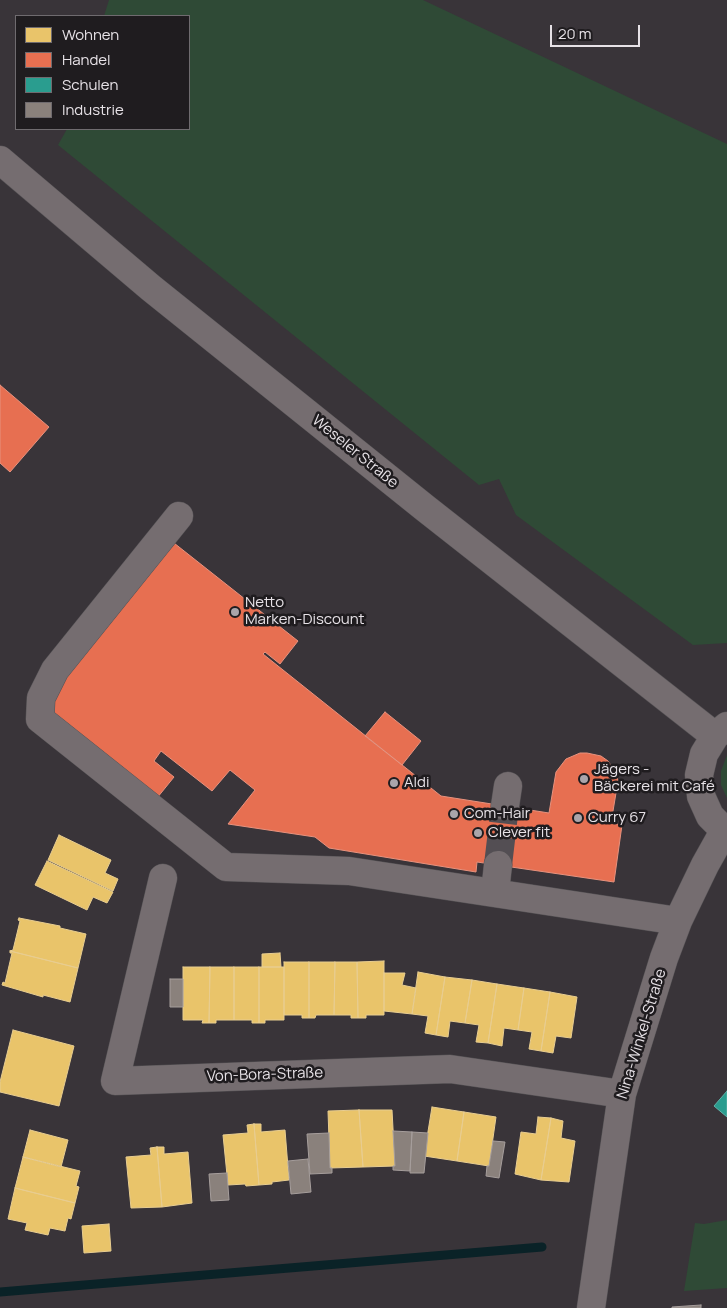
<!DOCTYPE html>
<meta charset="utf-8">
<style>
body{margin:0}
#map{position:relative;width:727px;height:1308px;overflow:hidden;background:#393439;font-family:Manrope,sans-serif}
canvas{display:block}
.legend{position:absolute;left:15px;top:15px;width:175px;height:115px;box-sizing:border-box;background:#1f1c1f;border:1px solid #6f6b6f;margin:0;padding:6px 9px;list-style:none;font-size:15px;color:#e7e2e7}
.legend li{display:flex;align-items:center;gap:10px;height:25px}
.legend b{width:25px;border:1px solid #6f6b6f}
.scale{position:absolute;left:550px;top:25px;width:90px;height:22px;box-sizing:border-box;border:2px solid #e7e2e7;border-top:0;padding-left:6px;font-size:15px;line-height:18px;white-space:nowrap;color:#e7e2e7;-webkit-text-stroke:4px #1f1c1f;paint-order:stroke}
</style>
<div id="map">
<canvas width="727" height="1308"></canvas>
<ul class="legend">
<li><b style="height:14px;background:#e9c46a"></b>Wohnen</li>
<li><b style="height:14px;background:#e76f51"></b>Handel</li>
<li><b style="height:14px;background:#2a9d8f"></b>Schulen</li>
<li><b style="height:14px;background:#8a817c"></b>Industrie</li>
</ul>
<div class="scale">20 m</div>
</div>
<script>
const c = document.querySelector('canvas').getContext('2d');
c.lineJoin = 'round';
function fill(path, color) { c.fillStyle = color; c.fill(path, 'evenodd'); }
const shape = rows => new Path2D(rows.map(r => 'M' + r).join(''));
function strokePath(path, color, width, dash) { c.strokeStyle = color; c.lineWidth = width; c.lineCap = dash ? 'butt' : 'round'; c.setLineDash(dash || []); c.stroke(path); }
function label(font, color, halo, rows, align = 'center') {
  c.font = font + ' Manrope,sans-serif'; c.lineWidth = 5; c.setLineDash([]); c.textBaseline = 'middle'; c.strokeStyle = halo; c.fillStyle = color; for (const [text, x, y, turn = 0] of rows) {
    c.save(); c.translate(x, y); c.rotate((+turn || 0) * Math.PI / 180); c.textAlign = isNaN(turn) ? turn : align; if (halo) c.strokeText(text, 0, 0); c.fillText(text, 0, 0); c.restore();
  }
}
fill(shape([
 [109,0,423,0,727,144,727,643,693,645,516,515,499,479,479,485,58,145,67,129,189,129,189,16,104,16],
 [727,755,727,798,721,785,721,771],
 [727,1220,727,1288,684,1291,695,1223,704,1224]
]), '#2f4a36');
const homes = shape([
 [59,835,111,860,105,873,118,879,113,891,48,860,59,835],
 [47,861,113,892,107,903,93,897,87,910,35,885,47,861],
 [19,918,60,926,60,928,86,934,78,968,10,951,13,950,20,921,18,920,19,918],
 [10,951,78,968,70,1002,43,995,43,997,2,985,3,982,5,983,12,953,10,953,10,951],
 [280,953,281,967,262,967,262,954,280,953],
 [384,961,384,1015,366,1015,366,1018,358,1018,357,962,384,961],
 [284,962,309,962,309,1018,302,1018,302,1015,284,1015,284,962],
 [309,962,335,962,334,1015,316,1015,315,1018,309,1018,309,962],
 [335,962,357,962,358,1018,351,1018,351,1015,334,1015,335,962],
 [183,967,210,967,209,1023,202,1023,203,1020,183,1020,183,967],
 [210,967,234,967,234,1020,216,1020,216,1023,209,1023,210,967],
 [234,967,259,967,259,1023,252,1023,252,1020,234,1020,234,967],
 [259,967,284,967,284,1020,265,1020,265,1023,259,1023,259,967],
 [418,972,445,977,436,1035,425,1033,428,1016,412,1014,418,972],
 [384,973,405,973,402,985,416,988,412,1014,384,1011,384,973],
 [445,977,472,980,465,1023,450,1021,448,1037,436,1035,445,977],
 [472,980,497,984,488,1043,476,1042,479,1025,465,1023,472,980],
 [497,984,524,988,518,1030,504,1028,502,1046,488,1043,497,984],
 [524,988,550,992,541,1051,529,1049,532,1032,518,1030,524,988],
 [550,992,577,997,571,1038,556,1036,553,1053,541,1051,550,992],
 [13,1030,74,1046,59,1106,0,1092,0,1082,13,1030],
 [432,1107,464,1112,457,1161,424,1156,432,1107],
 [359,1110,392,1110,395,1166,363,1167,359,1110],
 [359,1110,363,1167,330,1168,328,1111,359,1110],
 [464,1112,496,1117,489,1166,457,1161,464,1112],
 [538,1117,551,1118,541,1180,515,1174,521,1132,536,1134,538,1117],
 [551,1118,563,1121,561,1138,575,1141,569,1182,541,1180,551,1118],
 [254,1124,259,1185,246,1186,245,1184,228,1185,223,1135,248,1133,247,1125,254,1124],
 [254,1124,261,1124,261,1132,285,1130,289,1180,272,1182,272,1184,259,1185,254,1124],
 [30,1130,68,1140,61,1167,23,1157,30,1130],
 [157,1147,162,1207,131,1208,126,1157,151,1155,150,1148,157,1147],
 [157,1147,164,1147,164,1154,188,1152,192,1203,162,1207,157,1147],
 [23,1157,80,1171,76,1186,79,1187,75,1203,15,1188,23,1157],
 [15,1188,75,1203,71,1219,68,1218,65,1231,50,1228,48,1235,25,1230,27,1223,8,1219,15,1188],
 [109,1224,111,1251,84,1253,82,1226,109,1224]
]);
fill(homes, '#e9c46a');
strokePath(homes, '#e8cd90', 1);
const shops = shape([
 [0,385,49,427,10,472,0,463,0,385],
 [174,543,298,641,280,664,265,652,263,654,441,796,549,813,556,772,566,759,580,753,587,753,601,756,608,761,616,773,618,781,611,823,622,825,614,882,477,862,476,872,329,848,315,837,228,824,255,790,230,770,212,791,161,751,154,761,174,777,157,798,47,711,47,702,174,543],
 [385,712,421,741,402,765,365,736,385,712]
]);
fill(shops, '#e76f51');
strokePath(shops, '#e7927e', 1);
const schools = shape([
 [727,1091,727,1117,714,1106,727,1091]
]);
fill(schools, '#2a9d8f');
strokePath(schools, '#63b2a9', 1);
const industry = shape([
 [170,979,183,979,183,1007,170,1007,170,979],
 [393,1131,412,1132,410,1171,393,1170,393,1166,395,1166,393,1131],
 [412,1132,428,1133,424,1173,410,1173,412,1132],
 [329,1133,330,1168,332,1168,332,1173,310,1174,307,1134,329,1133],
 [493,1141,505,1142,499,1178,486,1176,487,1166,489,1166,493,1141],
 [308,1159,311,1192,291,1194,288,1161,308,1159],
 [227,1173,229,1200,211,1201,209,1174,227,1173],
 [701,1305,701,1308,672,1308,672,1307,701,1305]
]);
fill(industry, '#8a817c');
strokePath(industry, '#a69e9c', 1);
strokePath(shape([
 [0,1292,542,1247]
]), '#0a2227', 9);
strokePath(shape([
 [498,865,505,806]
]), '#534e53', 28, [28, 14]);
const minor = shape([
 [0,160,151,288,425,508,715,736],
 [179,516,55,670,41,698,40,719,226,867,349,871,678,921],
 [727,726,715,736,704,754,699,775,701,796,710,816,727,833],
 [505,806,508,786],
 [163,878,115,1081,450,1069,622,1094],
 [495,892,498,865],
 [591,1308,622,1094,664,958,678,921,705,865,724,831]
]);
strokePath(minor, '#545154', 29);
strokePath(minor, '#756d70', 28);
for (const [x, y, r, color] of [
 [235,612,5,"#aaa5aa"],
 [584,779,5,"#aaa5aa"],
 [394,783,5,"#aaa5aa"],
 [454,814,5,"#aaa5aa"],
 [578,818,5,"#aaa5aa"],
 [478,833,5,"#aaa5aa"]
]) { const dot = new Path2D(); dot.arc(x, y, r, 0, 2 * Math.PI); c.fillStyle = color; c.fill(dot); strokePath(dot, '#1f1c1f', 2); }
label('15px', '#e7e2e7', '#1f1c1f', [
 ["Weseler Straße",355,452,39],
 ["Nina-Winkel-Straße",642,1034,-73],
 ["Von-Bora-Straße",265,1075,-2]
]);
label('15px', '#e7e2e7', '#1f1c1f', [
 ["Netto",245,603],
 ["Marken-Discount",245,620],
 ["Jägers -",594,770],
 ["Bäckerei mit Café",594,787],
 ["Aldi",404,783],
 ["Com-Hair",464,814],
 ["Curry 67",588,818],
 ["Clever fit",488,833]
], 'left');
</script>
